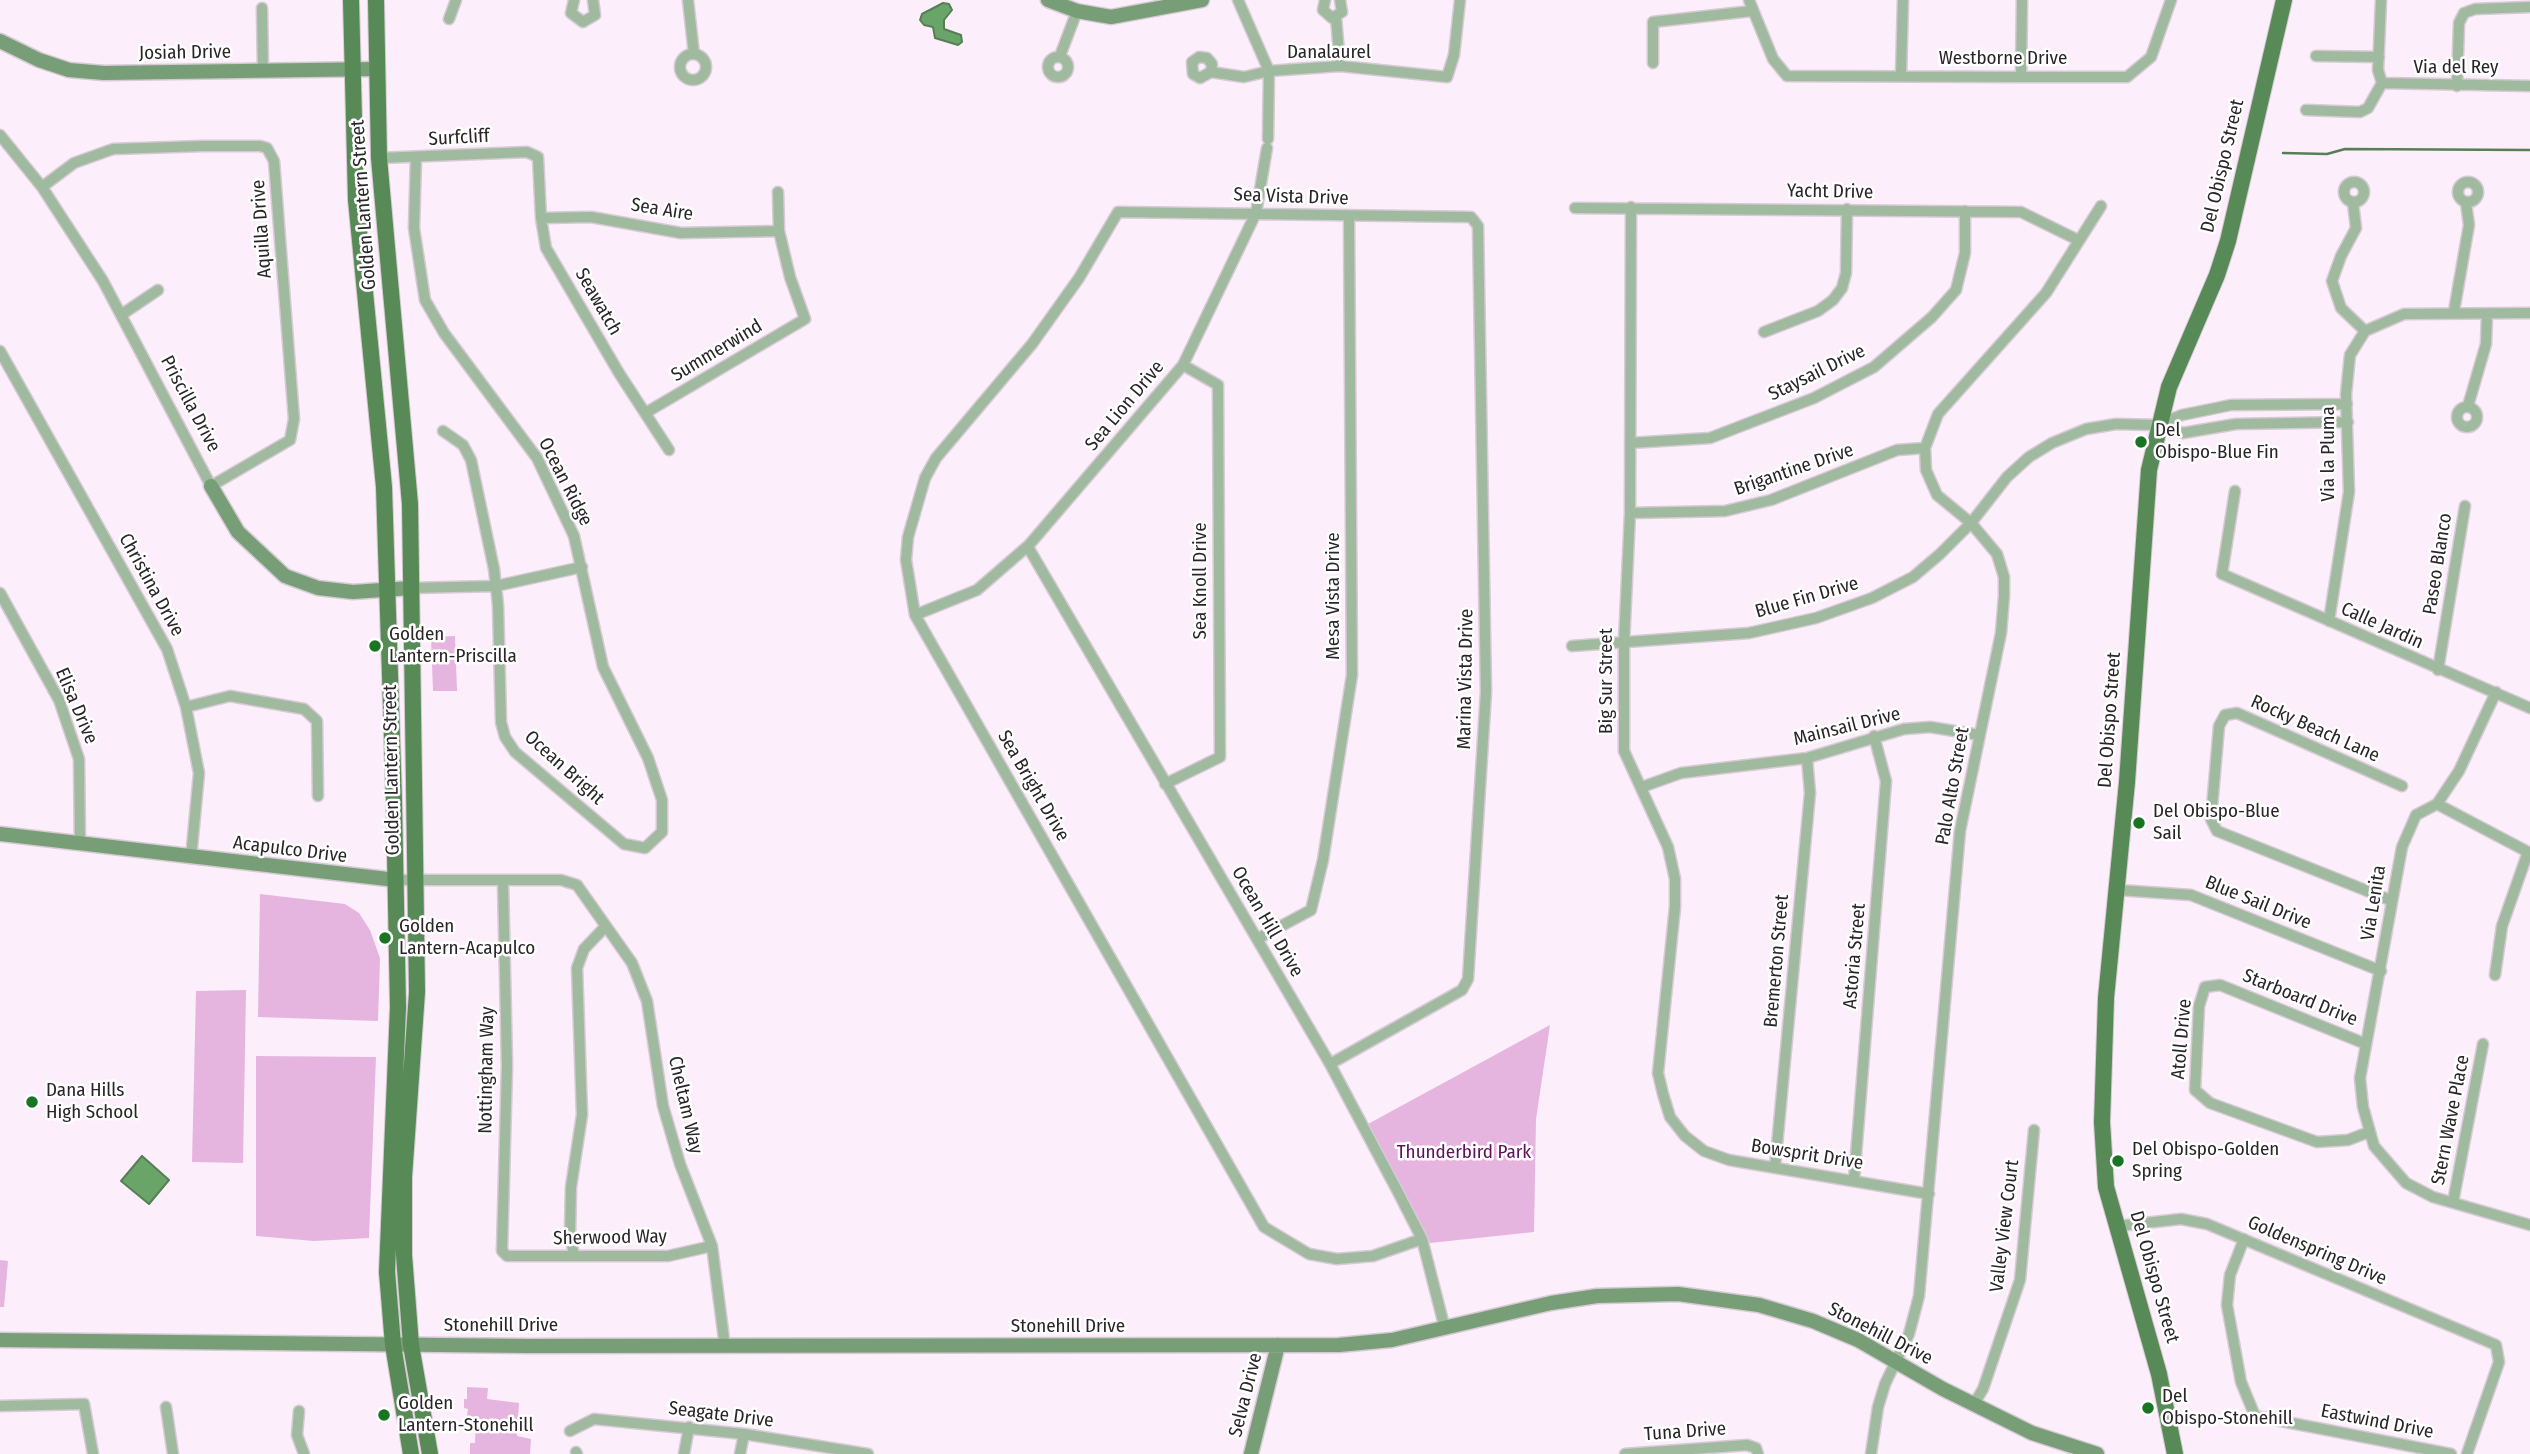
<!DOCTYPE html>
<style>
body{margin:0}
canvas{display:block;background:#fceefa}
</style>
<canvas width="2530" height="1454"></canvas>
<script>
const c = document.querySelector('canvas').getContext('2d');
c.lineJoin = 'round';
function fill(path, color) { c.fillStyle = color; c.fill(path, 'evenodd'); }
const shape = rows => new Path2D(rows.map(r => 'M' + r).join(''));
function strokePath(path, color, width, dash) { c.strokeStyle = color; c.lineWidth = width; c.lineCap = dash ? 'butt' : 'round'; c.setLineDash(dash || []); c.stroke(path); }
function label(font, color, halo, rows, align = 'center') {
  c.font = font + ' "Fira Sans Condensed",sans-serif'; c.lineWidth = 5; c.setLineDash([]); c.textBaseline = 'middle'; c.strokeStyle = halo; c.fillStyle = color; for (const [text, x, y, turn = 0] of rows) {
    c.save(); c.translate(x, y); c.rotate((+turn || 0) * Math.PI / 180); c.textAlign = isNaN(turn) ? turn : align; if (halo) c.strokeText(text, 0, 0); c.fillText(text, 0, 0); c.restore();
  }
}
fill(shape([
 [455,636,457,691,433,691,431,637],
 [260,894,345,904,359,913,370,930,380,958,378,1021,258,1017],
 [246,990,243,1163,192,1162,196,991],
 [1550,1025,1536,1119,1534,1232,1430,1243,1368,1124],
 [256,1056,376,1057,369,1238,314,1241,256,1236],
 [0,1260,8,1261,4,1307,0,1307],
 [467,1387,488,1388,487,1399,519,1403,517,1436,531,1439,530,1454,470,1454,470,1443,475,1443,476,1423,466,1421,468,1409,464,1408,464,1399,467,1399]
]), '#e5b5e0');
const water = shape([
 [943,3,949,4,952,10,944,20,944,29,961,35,962,42,958,45,935,38,933,27,924,25,920,20,922,14,943,3],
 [142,1156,169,1180,149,1204,121,1181,142,1156]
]);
fill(water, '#69a569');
strokePath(water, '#567f56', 2);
strokePath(shape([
 [2283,153,2327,154,2345,149,2530,150]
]), '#567f56', 2.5);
const street = shape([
 [574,0,571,13,583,22,595,15,593,0],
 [688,0,694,54],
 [1238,0,1269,71,1268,139],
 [1325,0,1323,10,1332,18,1342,12,1340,0],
 [1749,0,1773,59,1787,76,2021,77,2127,77,2151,57,2171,0],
 [2381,0,2378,70,2382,83],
 [262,8,263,71],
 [1336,17,1340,66],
 [449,19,456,0],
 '680 67a13 13 0 1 1 26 0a13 13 0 1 1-26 0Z',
 [1060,56,1077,11],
 [2316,56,2379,57],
 '1048 67a10 10 0 1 1 20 0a10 10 0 1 1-20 0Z',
 [1653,63,1653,22,1752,11],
 [1211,72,1212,64,1207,58,1199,57,1192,62,1193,74,1200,78,1211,72,1244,77,1269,71,1340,66,1447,77,1454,55,1460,0],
 [1901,75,1903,0],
 [2021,77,2022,0],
 [2382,83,2530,86],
 [2457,86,2459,23,2464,13,2475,9,2530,7],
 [2306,110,2360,112,2368,108,2382,83],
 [0,135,42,187,103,281,211,486,290,440,294,419,274,161,267,148,260,146,203,146,113,149,74,163,42,187],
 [416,157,414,228,425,300,444,333,537,458,574,536,603,667,648,758,662,800,662,832,645,848,624,844,515,752,505,737,501,722,498,605,494,569,471,460,463,445,443,431],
 [379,158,527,152,538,157,541,218,546,248,619,373,669,450],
 '2344 192a10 10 0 1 1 20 0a10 10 0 1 1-20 0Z',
 '2458 192a10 10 0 1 1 20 0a10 10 0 1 1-20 0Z',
 [2353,203,2356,228,2341,256,2332,281,2341,308,2365,331],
 [1631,207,1630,513,1624,643,1624,751,1668,847,1675,879,1675,907,1658,1073,1663,1094,1670,1117,1685,1136,1704,1151,1729,1160,1929,1194],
 [1575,208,2021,212,2078,240],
 [541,218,591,217,681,233,779,231],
 [2454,311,2469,225,2466,203],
 [121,315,158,290],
 [2365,331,2404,314,2530,313],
 [1764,332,1818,311,1833,300,1842,288,1846,273,1847,209],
 [0,351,167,649,186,707,199,773,191,858],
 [2468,406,2486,344,2487,314],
 '2457 417a10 10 0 1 1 20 0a10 10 0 1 1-20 0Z',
 [647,412,805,319,790,277,779,231,778,192],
 [2157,425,2182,415,2231,405,2347,404],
 [1630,443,1710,438,1814,398,1874,367,1932,317,1956,290,1965,253,1965,211],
 [2235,491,2222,574,2530,708],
 [1630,513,1725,511,1771,500,1897,450,1925,448],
 [1028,547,1330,1064,1399,1194,1422,1239,1445,1329],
 [411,588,496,586,582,567],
 [0,593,59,700,79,759,80,843],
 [915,615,977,590,1029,545,1183,365,1256,213,1267,148],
 [2329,621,2349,492,2346,394,2350,355,2365,331],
 [1572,646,1749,633,1816,618,1872,598,1913,577,1940,554,1971,523,2007,477,2029,457,2052,443,2086,429,2116,424,2157,425,2183,433,2236,424,2348,422],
 [2438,670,2465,506],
 [2496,692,2459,771,2437,804,2416,815,2402,847,2360,1078,2363,1107,2374,1146,2406,1183,2433,1197,2530,1225],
 [186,707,230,696,304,709,317,721,318,796],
 [1165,784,1220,757,1218,385,1183,365],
 [1642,787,1681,773,1807,758,1904,729,1930,727,1979,735],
 [2437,804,2530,853],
 [396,880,561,880,577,885,632,963,647,1001,663,1106,680,1164,712,1246,725,1347],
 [503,881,507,1066,502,1251,507,1256,668,1256,712,1246],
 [2118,890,2191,895,2381,971],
 [2390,900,2217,831,2211,819,2219,726,2225,715,2237,713,2402,786],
 [1257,939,1311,910,1323,860,1352,675,1349,217],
 [2495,975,2502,926,2528,852],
 [2366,1044,2220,985,2205,987,2199,1006,2195,1090,2210,1103,2317,1142,2348,1140,2369,1132],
 [1330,1064,1462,990,1468,979,1486,692,1478,226,1471,217,1118,212,1079,278,1032,344,936,458,925,478,908,537,906,560,915,615,1264,1227,1309,1254,1337,1259,1373,1256,1422,1239],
 [1775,1167,1810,793,1807,758],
 [1854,1180,1886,781,1874,736],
 [2453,1202,2483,1044],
 [2118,1226,2181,1219,2207,1224,2496,1345,2499,1362,2467,1454],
 [2244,1239,2230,1275,2227,1305,2241,1382,2255,1416,2451,1454],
 [574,1256,570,1233,571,1187,582,1115,577,968,584,949,605,927],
 [1974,1404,1983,1389,2020,1280,2034,1130],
 [0,1406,84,1404,93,1454],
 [166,1407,173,1454],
 [299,1411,297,1435,304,1454],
 [570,1431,594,1419,744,1434,868,1454],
 [576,1452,577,1454],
 [684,1454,689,1427],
 [740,1454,744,1434],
 [1625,1454,1747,1445,1756,1448,1758,1454],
 [1871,1454,1878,1407,1885,1384,1909,1334,1919,1296,1960,831,2001,633,2004,596,2004,577,1997,554,1971,523,1937,495,1926,470,1925,448,1938,414,2046,293,2101,206]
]);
const secondary = shape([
 [1048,0,1077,11,1111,17,1202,0],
 [0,41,39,60,69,70,104,73,377,69],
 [211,486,238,532,285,576,318,588,353,592,411,588],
 [0,834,396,880],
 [0,1340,528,1346,1339,1345,1392,1340,1551,1303,1597,1296,1678,1294,1759,1305,1813,1321,1858,1340,1943,1389,2032,1433,2097,1454],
 [1251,1454,1278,1345]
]);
const primary = shape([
 [351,0,356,200,384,487,394,801,398,1007,387,1272,393,1345,411,1454],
 [376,0,379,158,410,504,417,992,404,1177,404,1255,411,1345,430,1454],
 [2175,1454,2159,1374,2106,1187,2102,1122,2106,998,2127,782,2149,470,2169,387,2217,275,2228,241,2284,0]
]);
strokePath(street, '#d6cad4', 13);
strokePath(secondary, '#d6cad4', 17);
strokePath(primary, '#d6cad4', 18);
strokePath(street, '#a0ba9f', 10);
strokePath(secondary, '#779e76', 14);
strokePath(primary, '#588a58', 16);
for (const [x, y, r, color] of [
 [2141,442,7,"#1a7523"],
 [375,646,7,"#1a7523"],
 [2139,823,7,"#1a7523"],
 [385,938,7,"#1a7523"],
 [32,1102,7,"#1a7523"],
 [2118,1161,7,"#1a7523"],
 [2148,1408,7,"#1a7523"],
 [384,1415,7,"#1a7523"]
]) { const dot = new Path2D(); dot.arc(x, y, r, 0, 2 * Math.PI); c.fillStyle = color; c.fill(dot); strokePath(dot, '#fff', 2.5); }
label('19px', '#2a2529', '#fff', [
 ["Josiah Drive",185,53,-1],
 ["Danalaurel",1329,53],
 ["Westborne Drive",2003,59],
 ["Via del Rey",2456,68],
 ["Surfcliff",459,138,-3],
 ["Del Obispo Street",2223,166,-77],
 ["Yacht Drive",1830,192,1],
 ["Sea Vista Drive",1291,197,2],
 ["Golden Lantern Street",364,205,-94],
 ["Sea Aire",662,210,9],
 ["Aquilla Drive",262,229,-94],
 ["Seawatch",598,302,60],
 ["Summerwind",717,351,-31],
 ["Staysail Drive",1817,373,-26],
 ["Priscilla Drive",190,404,62],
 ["Sea Lion Drive",1125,406,-50],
 ["Via la Pluma",2329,454,-90],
 ["Brigantine Drive",1794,470,-19],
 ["Ocean Ridge",565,482,63],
 ["Paseo Blanco",2438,564,-81],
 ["Sea Knoll Drive",1201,581,-90],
 ["Christina Drive",151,585,61],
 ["Mesa Vista Drive",1334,596,-90],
 ["Blue Fin Drive",1807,598,-16],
 ["Calle Jardin",2382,626,24],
 ["Marina Vista Drive",1466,679,-89],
 ["Big Sur Street",1607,681,-90],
 ["Elisa Drive",76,706,67],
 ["Del Obispo Street",2110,720,-86],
 ["Mainsail Drive",1847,727,-14],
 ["Rocky Beach Lane",2315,729,24],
 ["Ocean Bright",564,768,42],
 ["Golden Lantern Street",392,770,-91],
 ["Sea Bright Drive",1033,786,60],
 ["Palo Alto Street",1953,786,-80],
 ["Acapulco Drive",290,850,7],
 ["Blue Sail Drive",2258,903,22],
 ["Via Lenita",2374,903,-81],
 ["Ocean Hill Drive",1267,922,60],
 ["Astoria Street",1855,956,-85],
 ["Bremerton Street",1777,961,-85],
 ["Starboard Drive",2300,998,22],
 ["Atoll Drive",2182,1039,-85],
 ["Nottingham Way",487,1070,-89],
 ["Cheltam Way",685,1105,77],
 ["Stern Wave Place",2451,1120,-79],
 ["Bowsprit Drive",1807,1155,9],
 ["Valley View Court",2005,1226,-83],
 ["Sherwood Way",610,1238,-1],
 ["Goldenspring Drive",2317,1251,23],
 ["Del Obispo Street",2154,1277,74],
 ["Stonehill Drive",501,1326],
 ["Stonehill Drive",1068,1327],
 ["Stonehill Drive",1880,1334,27],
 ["Selva Drive",1246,1395,-76],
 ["Seagate Drive",721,1415,7],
 ["Eastwind Drive",2377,1422,11],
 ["Tuna Drive",1685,1432,-4]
]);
label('19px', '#2a2529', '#fff', [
 ["Del",2155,431],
 ["Obispo-Blue Fin",2155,453],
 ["Golden",389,635],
 ["Lantern-Priscilla",389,657],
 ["Del Obispo-Blue",2153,812],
 ["Sail",2153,834],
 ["Golden",399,927],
 ["Lantern-Acapulco",399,949],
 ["Dana Hills",46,1091],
 ["High School",46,1113],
 ["Del Obispo-Golden",2132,1150],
 ["Spring",2132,1172],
 ["Del",2162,1397],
 ["Obispo-Stonehill",2162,1419],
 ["Golden",398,1404],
 ["Lantern-Stonehill",398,1426]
], 'left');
label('19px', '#5d115a', '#fff', [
 ["Thunderbird Park",1464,1153]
]);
</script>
